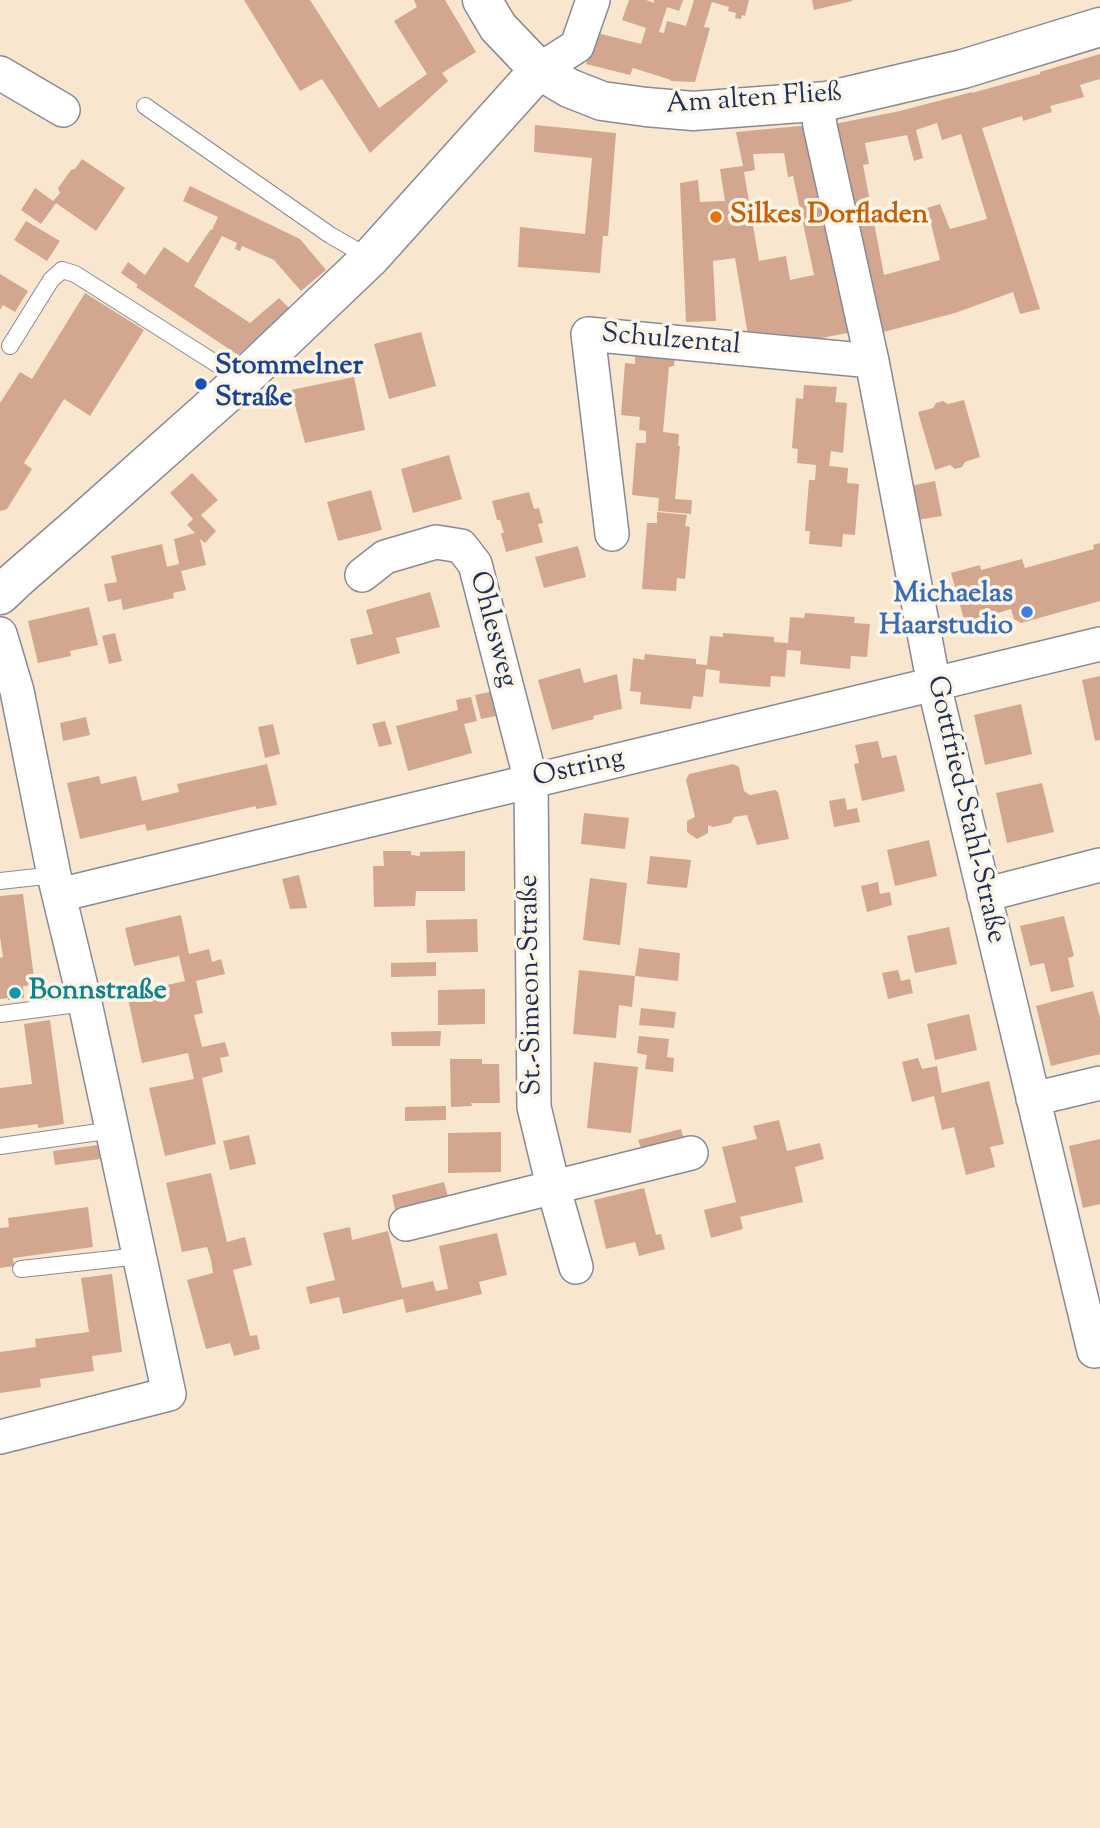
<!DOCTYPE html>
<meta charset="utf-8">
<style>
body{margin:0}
canvas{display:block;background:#f8e6ce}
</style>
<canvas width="1100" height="1828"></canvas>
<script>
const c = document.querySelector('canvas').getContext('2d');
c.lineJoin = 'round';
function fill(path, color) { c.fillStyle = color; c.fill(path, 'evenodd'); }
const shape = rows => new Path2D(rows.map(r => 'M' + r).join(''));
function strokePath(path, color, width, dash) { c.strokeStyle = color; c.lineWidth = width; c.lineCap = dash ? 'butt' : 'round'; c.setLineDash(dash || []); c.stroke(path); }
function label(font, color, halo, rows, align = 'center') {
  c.font = font + ' "Sorts Mill Goudy",serif'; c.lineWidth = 7; c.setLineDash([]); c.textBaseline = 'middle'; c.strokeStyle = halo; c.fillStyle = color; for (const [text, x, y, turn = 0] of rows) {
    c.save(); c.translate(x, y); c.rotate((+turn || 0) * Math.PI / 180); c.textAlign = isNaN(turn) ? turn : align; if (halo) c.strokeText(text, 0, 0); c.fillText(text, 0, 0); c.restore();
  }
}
fill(shape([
 [244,0,310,0,379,108,427,74,394,21,417,7,414,0,445,0,476,52,442,73,448,81,370,153,322,79,300,91],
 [629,0,646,0,654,3,654,0,683,0,679,11,667,7,659,32,664,33,667,21,686,26,694,0,749,0,745,16,742,15,741,19,735,18,736,13,728,11,729,7,712,2,704,27,710,28,695,82,670,81,671,80,633,68,630,75,586,64,597,33,641,44,646,28,622,20],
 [812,0,852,0,852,1,814,10],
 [1100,54,1100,79,1080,85,1084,97,1050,106,1052,112,1023,121,1022,116,982,128,1040,309,1020,314,1013,292,955,313,876,334,829,125,900,111,972,92,972,93,1040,74,1040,72],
 [937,123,942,140,961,134,987,219,950,229,940,204,927,208,940,260,884,275,863,165,869,164,865,143,907,135,914,161,923,158,916,130],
 [535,125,616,133,608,236,603,236,600,273,518,267,520,227,585,234,592,158,534,152],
 [811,125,852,332,812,340,748,335,735,258,713,261,716,321,686,322,680,183,698,180,700,202,725,201,720,169,743,166,736,132],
 [784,153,788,177,793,176,814,275,790,280,786,256,759,261,744,172,755,170,753,154],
 [82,159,125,188,96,231,56,203,41,224,21,210,35,188,53,201,60,193,58,188,71,170,75,169],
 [190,186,300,239,326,270,301,291,274,260,242,246,240,251,235,249,237,243,222,236,194,286,250,323,279,298,290,309,238,355,136,287,138,285,121,273,128,262,145,275,164,247,188,263,211,229,212,230,218,217,183,201],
 [26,221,60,241,47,261,14,240],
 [0,274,28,291,15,312,3,305,0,310],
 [85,293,144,330,90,416,64,399,24,463,32,469,7,509,0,511,0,403,20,372,32,379],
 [421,332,436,386,389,399,374,344],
 [635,351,675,354,674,366,669,367,663,432,679,434,678,446,680,446,675,499,692,500,691,514,658,511,659,498,632,495,636,443,646,443,646,431,639,430,640,417,621,415,625,363,635,364],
 [354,377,365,430,305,443,291,390],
 [804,385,837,387,835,402,847,403,843,453,831,451,829,466,848,468,847,483,859,484,855,535,843,534,842,547,809,544,810,531,805,531,809,480,815,480,816,465,797,463,798,449,792,448,796,398,803,399],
 [964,400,980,457,965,462,962,467,955,469,950,465,935,470,918,412,933,408,936,403,943,401,948,404],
 [449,455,462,499,413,513,401,469],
 [192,473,218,500,201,515,216,531,205,543,200,539,206,565,181,571,186,590,173,593,174,598,123,610,121,599,108,602,104,584,117,582,111,556,162,544,167,567,179,564,174,539,195,533,187,525,193,519,170,493],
 [935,481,942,516,917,520,910,486],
 [371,490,382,530,338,541,327,502],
 [529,492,534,509,539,508,543,523,538,524,543,542,506,552,501,533,504,533,500,520,497,520,492,501],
 [657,512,687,515,685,526,690,527,685,579,677,578,676,591,642,589,647,523,657,523],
 [1100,543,1100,601,1021,623,1014,619,1011,609,965,623,951,573,980,565,981,570,1022,559,1025,568,1094,549,1093,545],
 [578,546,586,577,544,588,535,557],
 [430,592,440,627,396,638,400,653,357,665,350,639,373,634,366,610],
 [89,607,98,645,70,651,71,656,38,663,28,621],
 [805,613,855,617,854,623,870,624,867,657,851,656,850,669,800,664,801,651,787,650,785,677,771,676,770,687,719,683,720,671,706,669,703,697,693,696,691,709,640,704,641,692,630,691,633,658,644,660,645,654,696,659,696,664,707,665,710,636,723,637,723,633,774,637,774,642,788,643,790,617,804,618],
 [115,633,122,661,109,664,102,636],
 [580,668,584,683,617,674,622,709,593,716,594,719,552,730,538,680],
 [1100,676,1100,740,1095,741,1082,680],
 [490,692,496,716,481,719,475,695],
 [471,697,477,721,464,724,472,753,408,771,396,726,458,710,456,700],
 [1021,704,1032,754,985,765,974,715],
 [86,717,90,735,63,741,60,723],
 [385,721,392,744,379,747,372,724],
 [273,724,280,754,265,758,258,727],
 [878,741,882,758,896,755,905,791,862,801,854,764,859,763,855,745],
 [267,764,277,805,256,809,256,806,147,831,145,824,80,839,67,783,99,776,101,784,136,776,142,801,179,792,177,784],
 [733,764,739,767,744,791,750,795,775,790,778,792,789,839,757,845,747,815,734,817,731,823,713,827,708,825,708,833,697,839,687,832,687,821,695,817,686,780,689,774],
 [1042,783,1054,832,1007,843,996,793],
 [845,798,847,810,857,808,860,822,834,827,829,801],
 [584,813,629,818,625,849,581,844],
 [929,840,937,876,895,886,887,850],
 [383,851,411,851,411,855,420,856,420,852,465,851,465,891,416,891,415,906,374,907,373,866,384,866],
 [650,856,691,860,687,888,647,884],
 [299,875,307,908,290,909,282,879],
 [590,878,627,883,620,945,583,940],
 [878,882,880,894,890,892,892,905,867,912,861,886],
 [23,894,35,985,23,986,24,998,8,1000,8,998,0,999,0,958,3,957,0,937,0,896],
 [181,915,189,954,209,949,212,962,221,959,225,974,196,981,203,1013,194,1015,202,1047,225,1042,229,1056,220,1058,223,1072,202,1078,216,1144,165,1156,149,1088,194,1079,188,1053,142,1063,127,994,185,981,179,956,134,966,125,928],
 [1064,916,1074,956,1068,958,1074,987,1051,992,1044,963,1030,966,1020,926],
 [477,919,478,952,427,953,426,920],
 [949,927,957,964,915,973,907,936],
 [639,948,680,953,678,981,635,976],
 [436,962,436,976,391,977,391,963],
 [579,970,635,976,632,1007,619,1005,616,1038,573,1034],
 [898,970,901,981,910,979,913,993,888,999,882,973],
 [485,989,485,1024,438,1025,438,990],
 [1093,991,1100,1018,1100,1054,1051,1066,1036,1006],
 [641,1008,676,1012,674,1028,639,1025],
 [969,1014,977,1050,935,1060,927,1024],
 [50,1020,64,1124,38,1128,38,1124,0,1129,0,1088,32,1084,24,1024],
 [441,1031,440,1046,392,1046,391,1032],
 [639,1036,669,1039,667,1057,674,1058,673,1072,645,1069,647,1055,637,1053],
 [918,1058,922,1069,937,1066,942,1093,989,1081,1004,1144,990,1147,995,1167,966,1175,954,1127,942,1130,934,1096,912,1102,902,1062],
 [450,1059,482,1059,482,1064,499,1064,500,1103,471,1103,472,1106,451,1107],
 [594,1062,638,1067,631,1133,587,1128],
 [446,1106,446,1120,405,1121,405,1107],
 [779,1120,787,1151,820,1143,824,1159,795,1167,803,1202,740,1217,743,1229,711,1238,704,1210,736,1202,722,1147,757,1139,753,1126],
 [681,1129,685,1143,643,1153,638,1140],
 [501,1132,501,1172,448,1173,448,1133],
 [249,1135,256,1164,230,1170,223,1141],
 [1100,1139,1100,1204,1083,1208,1069,1146],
 [98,1145,100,1159,55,1165,53,1151],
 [211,1173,227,1242,245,1237,252,1265,233,1270,250,1336,257,1335,260,1349,234,1356,230,1343,206,1349,187,1280,213,1273,211,1260,207,1247,182,1252,166,1183],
 [444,1182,449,1201,396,1215,392,1195],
 [644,1188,656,1235,661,1234,665,1249,639,1256,635,1242,606,1249,594,1200],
 [88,1207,93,1247,13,1258,14,1266,0,1268,0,1228,9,1227,8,1218],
 [350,1227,352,1240,388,1231,402,1288,433,1281,436,1291,448,1289,439,1246,497,1233,507,1275,479,1282,482,1294,406,1313,403,1299,343,1314,339,1297,310,1304,306,1287,335,1280,323,1233],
 [112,1274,122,1352,92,1356,94,1371,40,1379,41,1387,0,1393,0,1352,36,1347,35,1339,89,1332,81,1278]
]), '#d3a78f');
const lane = shape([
 [145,106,330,235,370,258],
 [10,346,51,280,62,270,75,274,242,380],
 [0,881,54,875],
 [0,1014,85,1003],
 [0,1146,113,1130],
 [21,1269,140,1256]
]);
const street = shape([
 [539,70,577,46,593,0],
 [0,73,63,110],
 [817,101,820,126,872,361,934,685,1094,1351,1100,1350],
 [612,534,588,334,872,361],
 [362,575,385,557,436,542,461,546,475,564,531,781,534,1107,553,1186,576,1267],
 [0,634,17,691,54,875,85,1003,169,1394,0,1437],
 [59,895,1100,644],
 [984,895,1100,865],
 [1033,1099,1100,1083],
 [406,1224,691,1153]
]);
const secondary = shape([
 [482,0,498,27,539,70,569,88,602,101,646,107,693,111,827,101,963,69,1100,27],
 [0,595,18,578,79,525,242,380,370,258,539,70]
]);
strokePath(lane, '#8a8a96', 18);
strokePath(street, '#8a8a96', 36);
strokePath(secondary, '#8a8a96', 41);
strokePath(lane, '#fff', 16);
strokePath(street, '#fff', 33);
strokePath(secondary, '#fff', 38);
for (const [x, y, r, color] of [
 [716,217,7,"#e8710a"],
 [201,384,7,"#1a4fb4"],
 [1027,612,7,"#3f7fe0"],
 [15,993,7,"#0f9aa8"]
]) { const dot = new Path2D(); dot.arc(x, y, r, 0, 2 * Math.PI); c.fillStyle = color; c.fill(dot); strokePath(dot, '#fcf5e5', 2.5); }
label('28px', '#1b2f5e', '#fcf5e5', [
 ["Am alten Fließ",754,101,-4],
 ["Schulzental",671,342,5],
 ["Ohlesweg",491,630,75],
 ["Ostring",579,770,-13],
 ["Gottfried-Stahl-Straße",964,810,77],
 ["St.-Simeon-Straße",533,985,-91]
]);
label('bold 28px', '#c56008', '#fcf5e5', [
 ["Silkes Dorfladen",730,217]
], 'left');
label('bold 28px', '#164399', '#fcf5e5', [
 ["Stommelner",215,368],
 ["Straße",215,400]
], 'left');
label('bold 28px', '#366cbe', '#fcf5e5', [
 ["Michaelas",1013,596],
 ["Haarstudio",1013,628]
], 'right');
label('bold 28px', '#0d838f', '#fcf5e5', [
 ["Bonnstraße",29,993]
], 'left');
</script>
